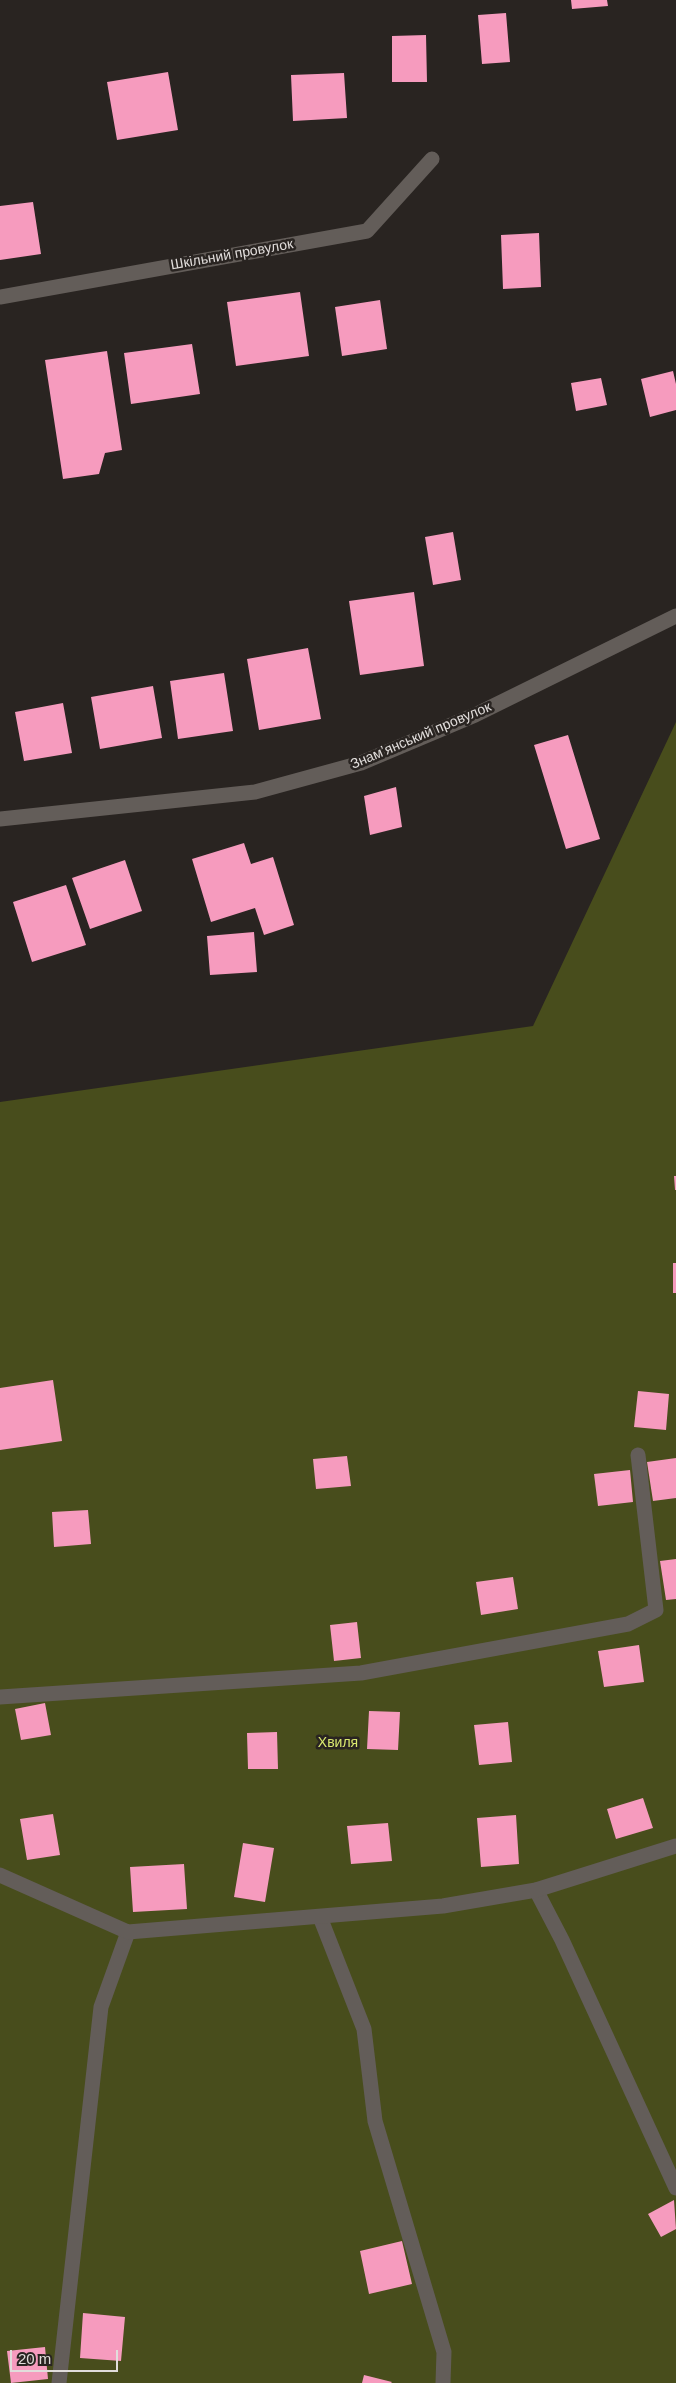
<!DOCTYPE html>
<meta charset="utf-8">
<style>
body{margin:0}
#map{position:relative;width:676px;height:2383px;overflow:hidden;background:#292421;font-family:Arial,sans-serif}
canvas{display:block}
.scale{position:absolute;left:10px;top:2350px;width:108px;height:22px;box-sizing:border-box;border:2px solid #e1dddb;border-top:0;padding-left:6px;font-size:15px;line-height:18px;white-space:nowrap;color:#e1dddb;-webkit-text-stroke:4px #292421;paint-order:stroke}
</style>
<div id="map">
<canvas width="676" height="2383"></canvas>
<div class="scale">20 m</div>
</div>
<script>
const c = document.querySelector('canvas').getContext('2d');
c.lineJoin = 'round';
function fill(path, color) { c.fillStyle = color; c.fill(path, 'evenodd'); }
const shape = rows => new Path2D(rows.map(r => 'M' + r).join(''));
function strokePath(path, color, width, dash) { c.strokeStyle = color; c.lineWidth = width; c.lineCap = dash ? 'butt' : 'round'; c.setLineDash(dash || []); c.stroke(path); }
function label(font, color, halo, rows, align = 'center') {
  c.font = font + ' Arial,sans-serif'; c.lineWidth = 5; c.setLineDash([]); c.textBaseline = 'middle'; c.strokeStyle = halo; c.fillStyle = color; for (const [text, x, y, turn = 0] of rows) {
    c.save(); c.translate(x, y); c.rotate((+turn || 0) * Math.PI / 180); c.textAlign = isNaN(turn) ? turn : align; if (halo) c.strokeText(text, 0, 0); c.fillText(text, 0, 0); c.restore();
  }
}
fill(shape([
 [676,722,676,2383,0,2383,0,1102,533,1026]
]), '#484d1c');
fill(shape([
 [571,0,607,0,608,6,572,9],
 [506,13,510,62,482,64,478,15],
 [426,35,427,82,392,82,392,36],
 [168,72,178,130,117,140,107,82],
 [344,73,347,118,293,121,291,75],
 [33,202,41,254,0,260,0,206],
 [539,233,541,287,503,289,501,235],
 [300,292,309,356,236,366,227,302],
 [380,300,387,349,342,356,335,307],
 [192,344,200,394,131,404,124,353],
 [107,351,122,450,105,453,99,474,63,479,45,360],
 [673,371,676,384,676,410,650,417,641,379],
 [601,378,607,405,576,411,571,383],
 [453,532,461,580,433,585,425,537],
 [414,592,424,666,360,675,349,601],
 [308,648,321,719,259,730,247,659],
 [224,673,233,731,178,739,170,681],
 [153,686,162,738,100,749,91,697],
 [63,703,72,753,24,761,15,712],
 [568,735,600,839,566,849,534,745],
 [396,787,402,827,370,835,364,796],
 [244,843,251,864,273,857,294,925,264,935,255,908,211,922,192,859],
 [125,860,142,911,90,929,72,878],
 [66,885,86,945,32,962,13,902],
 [254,932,257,972,210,975,207,936],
 [674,1176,676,1176,676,1190,675,1190],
 [673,1263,676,1263,676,1293,673,1293],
 [53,1380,62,1441,0,1450,0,1388],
 [638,1391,669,1394,666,1430,634,1427],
 [347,1456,351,1486,316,1489,313,1459],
 [676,1458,676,1498,653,1501,647,1462],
 [630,1470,633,1502,598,1506,594,1474],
 [88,1510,91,1544,54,1547,52,1512],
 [676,1559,676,1599,666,1600,660,1561],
 [513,1577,518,1609,481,1615,476,1582],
 [357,1622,361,1658,334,1661,330,1625],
 [639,1645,644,1682,604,1687,598,1651],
 [45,1703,51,1735,21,1740,15,1709],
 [369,1711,400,1712,398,1750,367,1749],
 [508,1722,512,1762,479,1765,474,1725],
 [277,1732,278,1769,248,1769,247,1733],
 [643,1798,653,1828,616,1839,607,1809],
 [53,1814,60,1855,27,1860,20,1819],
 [516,1815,519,1864,481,1867,477,1818],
 [388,1823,392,1861,351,1864,347,1826],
 [243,1843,274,1848,265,1902,234,1897],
 [184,1864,187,1909,133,1912,130,1867],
 [674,2200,676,2229,661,2237,648,2214],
 [402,2241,412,2284,369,2294,360,2251],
 [83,2313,125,2317,121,2361,80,2358],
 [45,2347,48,2379,11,2383,7,2351],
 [364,2375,392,2382,391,2383,362,2383]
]), '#f69bbe');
strokePath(shape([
 [536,1890,562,1940,676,2188],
 [320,1917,364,2029,375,2121,444,2352,443,2383],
 [59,2383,101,2007,128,1932]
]), '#635d59', 15);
strokePath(shape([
 [0,297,367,231,432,159],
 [0,819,255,792,361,763,475,715,676,616],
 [0,1697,361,1673,628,1624,656,1610,638,1455],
 [0,1875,128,1932,443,1906,536,1890,676,1846]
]), '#635d59', 15);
label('14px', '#e1dddb', '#292421', [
 ["Шкільний провулок",232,255,-10],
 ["Знамʼянський провулок",421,736,-23]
]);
label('14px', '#dae96f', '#292421', [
 ["Хвиля",338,1743]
]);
</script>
